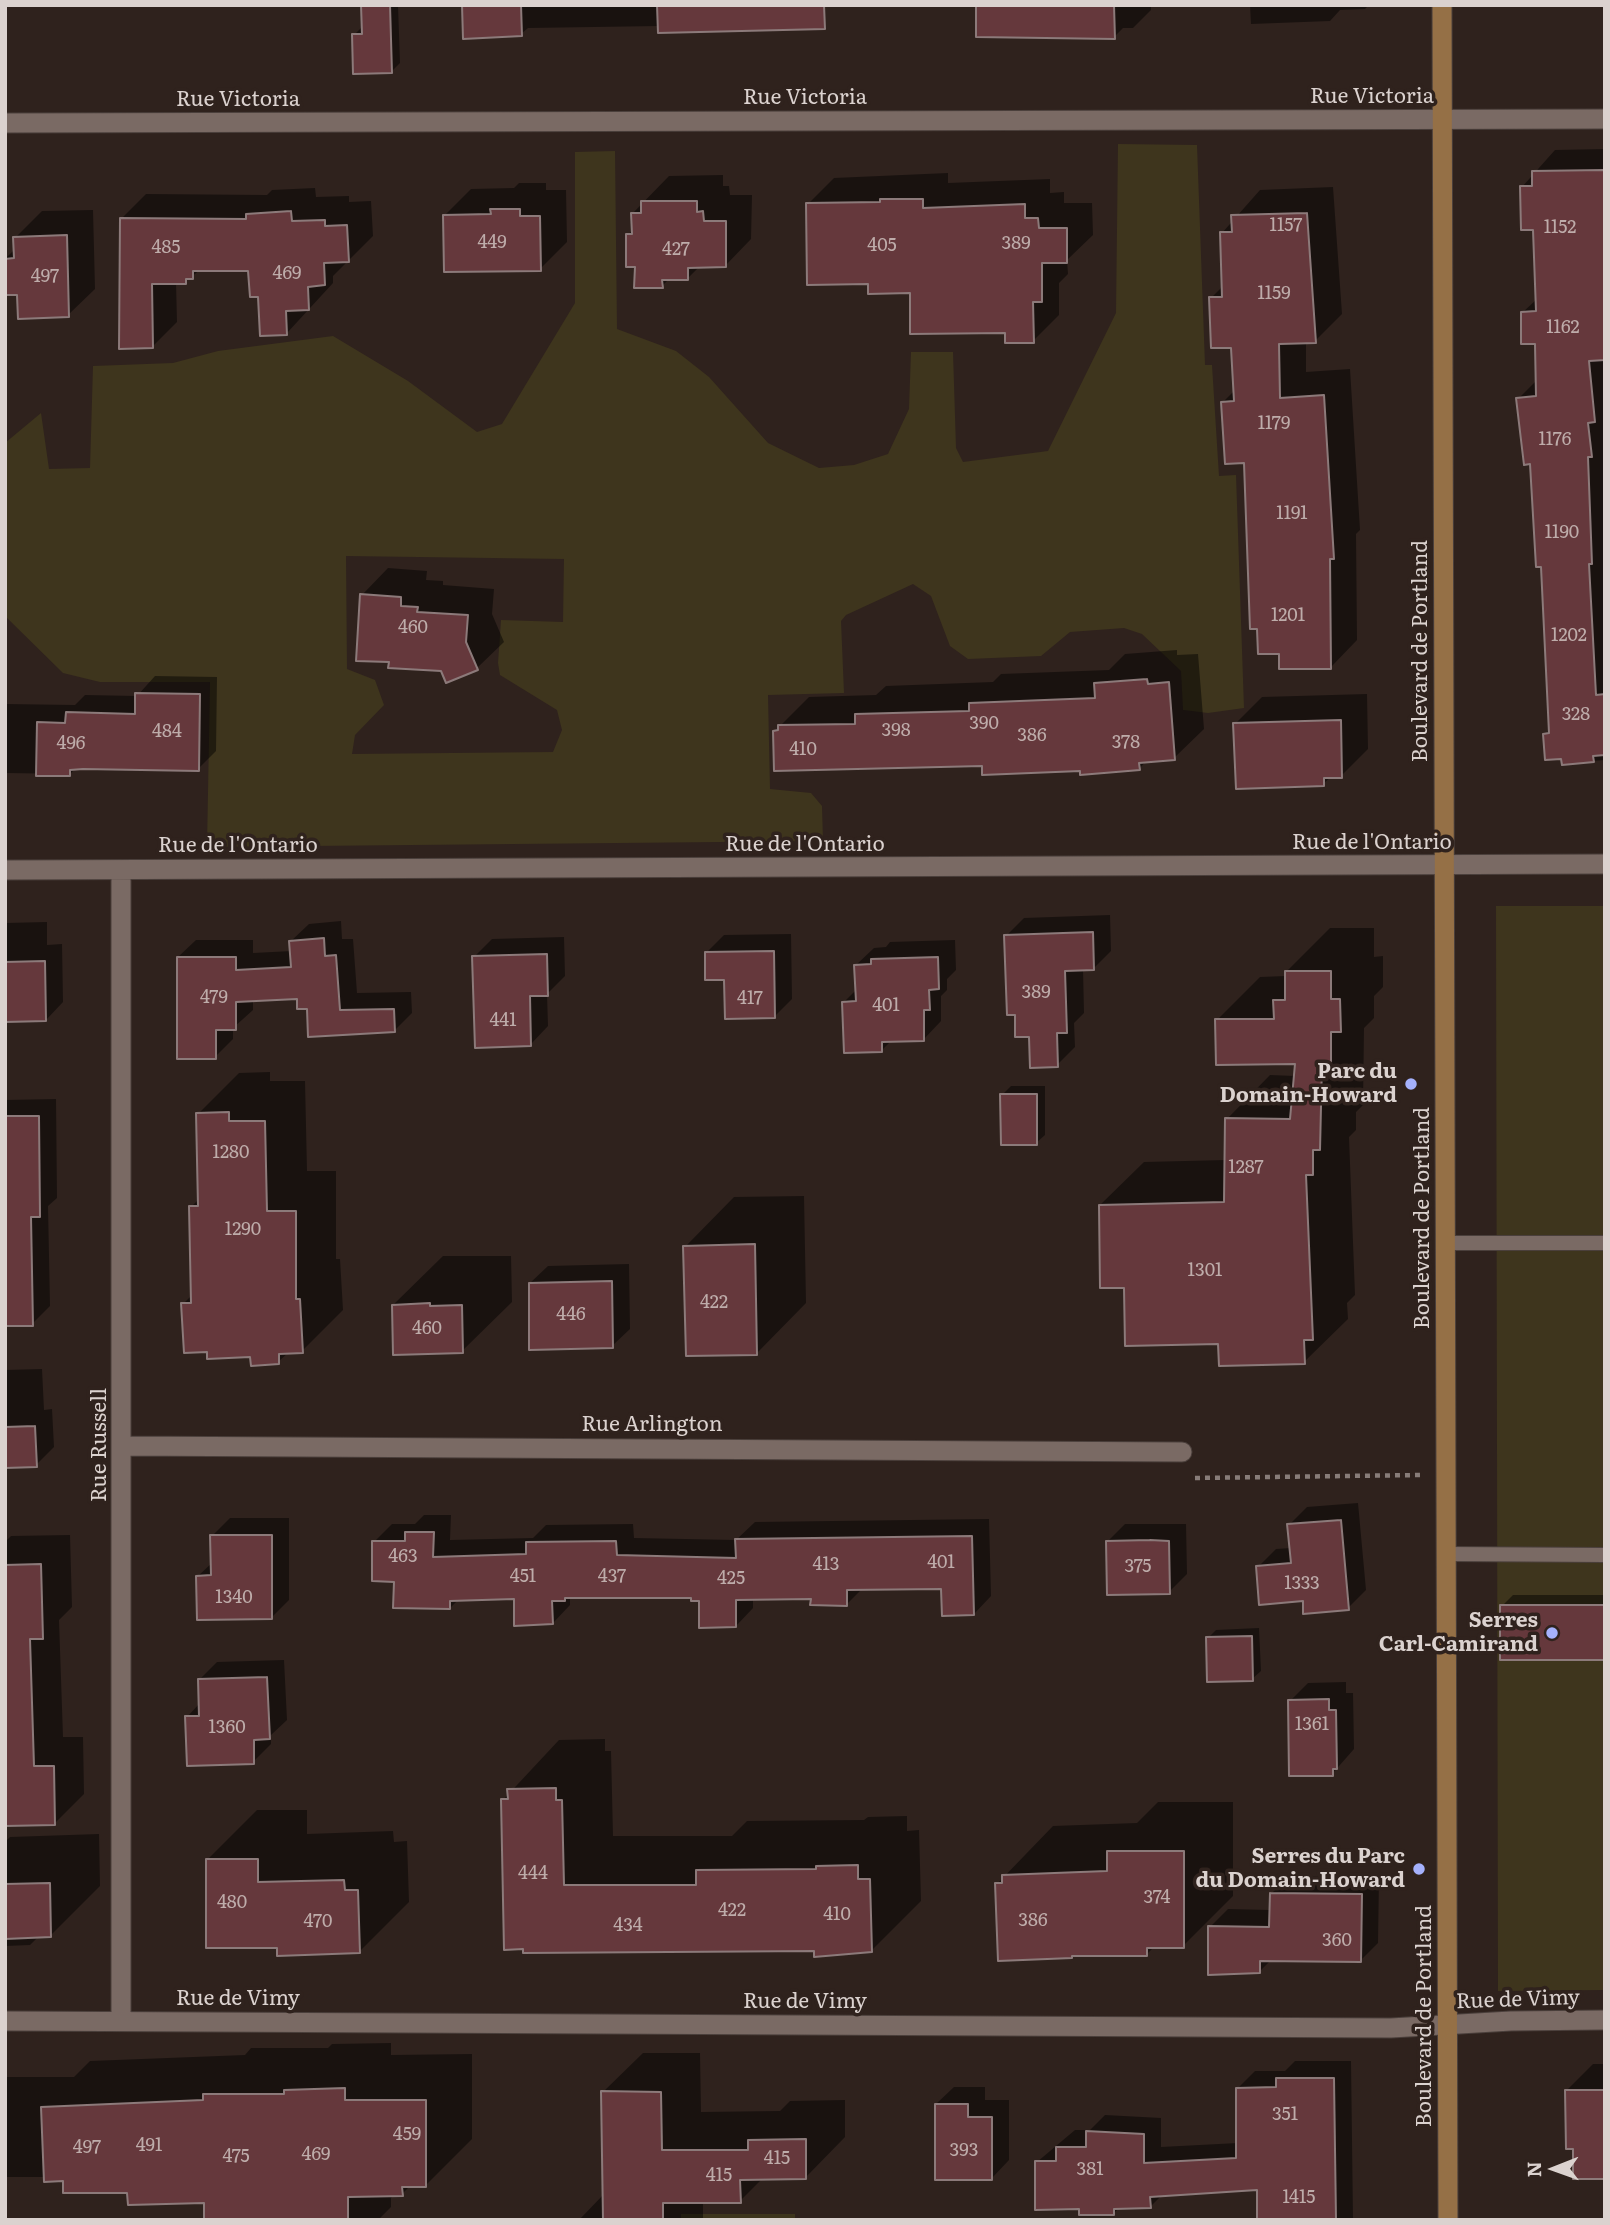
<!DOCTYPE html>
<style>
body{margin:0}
#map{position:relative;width:1610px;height:2225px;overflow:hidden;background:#2f221d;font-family:Literata,serif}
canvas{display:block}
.frame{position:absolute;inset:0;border:7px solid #dbd2cf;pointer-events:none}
.north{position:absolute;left:1519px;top:2134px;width:70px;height:70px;-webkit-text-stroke:5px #2f221d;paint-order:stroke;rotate:269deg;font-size:19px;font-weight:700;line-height:28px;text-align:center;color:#dbd2cf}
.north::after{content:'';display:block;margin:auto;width:24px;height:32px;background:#dbd2cf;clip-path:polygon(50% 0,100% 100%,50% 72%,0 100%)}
</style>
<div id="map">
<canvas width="1610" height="2225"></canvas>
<div class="frame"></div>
<div class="north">N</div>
</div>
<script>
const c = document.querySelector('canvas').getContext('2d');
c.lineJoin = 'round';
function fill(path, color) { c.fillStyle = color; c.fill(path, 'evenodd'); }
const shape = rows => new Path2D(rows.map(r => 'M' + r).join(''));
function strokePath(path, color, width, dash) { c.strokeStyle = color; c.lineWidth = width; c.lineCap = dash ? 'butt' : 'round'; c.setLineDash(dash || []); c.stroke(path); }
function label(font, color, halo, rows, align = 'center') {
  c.font = font + ' Literata,serif'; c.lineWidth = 7; c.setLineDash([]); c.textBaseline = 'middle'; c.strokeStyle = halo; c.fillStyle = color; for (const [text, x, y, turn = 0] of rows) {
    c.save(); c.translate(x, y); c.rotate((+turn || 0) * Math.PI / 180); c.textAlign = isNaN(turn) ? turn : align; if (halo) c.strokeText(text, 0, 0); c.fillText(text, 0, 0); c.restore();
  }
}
fill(shape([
 [1118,144,1197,145,1205,365,1212,365,1219,476,1236,475,1244,708,1208,713,1183,710,1181,671,1142,634,1124,628,1070,632,1041,656,968,659,950,646,931,596,913,584,846,615,841,621,844,693,768,695,770,789,811,793,822,806,823,841,207,847,210,682,100,682,63,673,5,616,5,443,41,413,49,469,90,468,93,366,173,363,218,351,333,336,408,381,477,432,502,424,575,303,575,152,615,151,617,329,676,351,709,377,768,443,819,468,854,465,888,454,909,409,911,352,953,352,956,448,963,462,1048,451,1116,313],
 [346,556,564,559,563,622,501,620,498,663,500,675,557,710,562,730,553,752,352,754,355,735,384,705,375,680,347,669],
 [1496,906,1605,906,1605,1990,1498,1991],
 [681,2214,795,2214,795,2220,681,2220]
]), '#3e351d');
fill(shape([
 [363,5,398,5,400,63,392,71,354,35,364,25],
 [463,5,805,5,782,29,680,33,660,26,528,28,521,34],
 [977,5,1151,5,1151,10,1133,28,1123,28,1114,37],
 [1250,5,1369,5,1365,9,1340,10,1330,21,1251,24],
 [1605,149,1605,760,1563,763,1563,757,1545,734,1551,729,1543,565,1532,462,1518,399,1537,380,1536,342,1522,313,1538,298,1534,228,1522,187,1555,150],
 [948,173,948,183,1050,179,1050,193,1064,192,1064,203,1092,203,1093,235,1067,260,1068,274,1059,283,1059,315,1033,341,911,292,869,282,808,204,834,178],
 [723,175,723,186,729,186,730,195,752,195,751,239,725,266,700,266,687,279,669,279,662,286,636,265,628,235,633,229,633,213,669,176],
 [519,183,546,183,546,190,566,190,567,242,540,269,445,215,471,189,514,188],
 [1333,187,1342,314,1315,341,1306,341,1306,372,1350,369,1360,530,1356,534,1357,640,1331,667,1281,652,1245,461,1223,402,1235,390,1233,346,1211,298,1224,285,1222,233,1260,190],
 [315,188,316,197,349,196,349,202,371,201,373,236,333,276,333,283,287,333,260,295,250,269,201,269,185,282,176,282,177,322,152,347,122,218,146,194,267,195,272,190],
 [93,210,95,289,68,315,18,293,5,259,15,249,15,238,42,211],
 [388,568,427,571,426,580,443,581,443,585,494,589,492,614,504,642,477,668,442,670,362,595],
 [1177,650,1177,655,1198,654,1204,729,1174,758,1147,760,1139,769,1082,770,983,764,775,731,809,697,876,695,886,686,993,682,1001,674,1109,670,1125,654],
 [155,676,217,677,216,751,198,769,75,769,70,774,5,773,5,704,75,705,85,695,137,696],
 [1367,694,1368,749,1341,776,1332,776,1323,784,1235,724,1262,697],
 [1110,915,1111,951,1093,969,1083,969,1084,1013,1074,1023,1075,1047,1057,1065,1017,1013,1006,936,1024,918],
 [341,921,342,939,353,939,357,993,411,992,412,1013,394,1031,308,1007,298,997,253,999,253,1010,233,1028,233,1039,215,1057,178,957,196,940,253,940,253,953,292,951,291,941,309,924],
 [47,922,47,945,62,944,63,1002,46,1020,5,1021,5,923],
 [1330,928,1374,928,1374,957,1383,956,1383,987,1374,996,1374,1018,1364,1028,1363,1105,1356,1112,1356,1130,1349,1137,1355,1295,1347,1303,1348,1319,1304,1362,1220,1342,1126,1286,1100,1205,1144,1162,1226,1160,1227,1119,1270,1075,1295,1076,1297,1062,1217,1020,1260,977,1286,976,1286,972],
 [791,934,792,999,774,1017,726,978,706,953,724,935],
 [564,937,565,976,547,994,548,1026,531,1044,474,957,492,939],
 [955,940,956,970,947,979,947,990,941,996,941,1021,924,1039,892,1040,882,1050,844,1002,857,989,856,965,874,948,886,947,890,942],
 [270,1072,270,1081,305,1081,307,1171,336,1171,336,1259,340,1259,343,1310,302,1351,289,1352,278,1362,209,1350,183,1304,193,1294,191,1207,200,1198,198,1114,239,1073],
 [1011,1086,1045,1086,1045,1135,1036,1143,1002,1095],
 [56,1099,57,1198,48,1206,50,1306,32,1324,5,1324,5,1100],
 [804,1196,806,1303,757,1353,685,1247,734,1197],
 [443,1256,511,1256,512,1302,462,1351,393,1305],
 [629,1264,630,1329,612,1346,530,1283,548,1266],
 [42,1369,44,1410,52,1409,54,1447,36,1465,5,1466,5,1370],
 [1358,1503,1366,1590,1348,1608,1304,1599,1258,1567,1276,1549,1291,1548,1289,1525,1307,1507],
 [424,1515,451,1515,450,1540,533,1538,546,1525,633,1524,634,1538,736,1540,755,1522,989,1519,991,1596,974,1614,943,1587,863,1588,847,1604,812,1598,753,1598,753,1608,736,1626,693,1596,570,1596,570,1605,553,1623,515,1597,459,1599,450,1608,395,1580,374,1542,392,1524,415,1524],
 [230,1518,289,1518,289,1600,271,1618,198,1576,213,1562,212,1536],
 [1125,1524,1186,1524,1187,1574,1169,1592,1107,1542],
 [70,1535,72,1607,59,1620,63,1737,83,1737,84,1794,54,1824,5,1824,5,1542,11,1536],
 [1513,1595,1605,1595,1605,1659,1502,1606],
 [1259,1628,1261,1671,1252,1679,1208,1638,1216,1630],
 [284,1660,287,1720,271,1735,271,1744,253,1762,187,1717,200,1703,199,1680,217,1662],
 [1346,1682,1346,1693,1353,1693,1354,1749,1332,1774,1290,1701,1308,1683],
 [605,1739,605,1751,611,1751,613,1836,732,1836,747,1821,864,1820,868,1817,907,1816,907,1831,919,1830,921,1901,871,1951,524,1951,503,1800,559,1740],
 [1158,1802,1233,1802,1233,1896,1183,1946,1155,1946,1147,1954,997,1884,1053,1826,1137,1823],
 [257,1810,307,1810,307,1834,393,1831,394,1842,407,1841,409,1902,359,1952,279,1946,208,1859],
 [99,1834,100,1886,51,1935,39,1936,30,1945,5,1946,5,1842,10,1837],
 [1289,1876,1379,1877,1378,1943,1360,1961,1271,1960,1259,1972,1210,1927,1228,1909,1271,1910,1271,1894],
 [391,2043,391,2055,472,2054,472,2139,426,2185,410,2186,402,2194,395,2194,391,2198,391,2207,378,2220,206,2220,206,2201,46,2177,5,2177,5,2077,74,2077,90,2061,245,2055,251,2048,328,2048,332,2044],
 [643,2053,700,2053,701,2112,780,2111,790,2101,845,2100,845,2137,806,2177,763,2178,740,2201,703,2201,703,2220,579,2220,604,2194,603,2092],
 [1295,2061,1351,2061,1353,2220,1259,2220,1258,2189,1162,2195,1150,2207,1120,2207,1114,2213,1080,2207,1037,2162,1075,2130,1090,2130,1105,2115,1161,2118,1161,2147,1238,2143,1238,2088,1255,2071,1285,2071],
 [1593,2064,1605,2064,1605,2177,1575,2147,1566,2091],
 [954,2087,985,2087,985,2100,1009,2100,1009,2160,992,2178,936,2104]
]), '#0007');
const building = shape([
 [361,5,390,5,392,73,353,74,352,34,362,34,361,5],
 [462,5,521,5,522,36,463,39,462,5],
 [657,5,824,5,825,29,658,33,657,5],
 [976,5,1114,5,1115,39,976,37,976,5],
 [1604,170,1605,360,1589,361,1595,422,1588,423,1592,457,1588,457,1592,564,1589,564,1596,695,1605,694,1605,755,1593,756,1594,762,1562,765,1561,759,1545,760,1543,734,1549,733,1541,567,1536,567,1530,464,1524,465,1516,398,1536,396,1535,344,1521,344,1521,312,1536,311,1533,230,1521,230,1520,186,1532,186,1532,171,1604,170],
 [880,199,923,199,923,208,1025,204,1025,218,1038,218,1039,228,1067,228,1067,263,1042,263,1042,302,1033,302,1034,343,1005,343,1005,333,910,334,910,293,868,294,868,284,807,285,806,203,880,202,880,199],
 [641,201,697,201,697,212,703,211,704,221,726,221,726,267,688,268,688,280,662,280,663,288,634,288,635,267,626,267,626,234,632,234,631,213,641,213,641,201],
 [490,209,520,209,520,216,540,216,541,271,444,272,443,215,491,214,490,209],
 [291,211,292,221,325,220,325,226,347,225,349,262,324,263,325,285,308,287,309,310,286,311,287,335,260,336,258,297,250,297,248,271,193,271,193,279,186,279,186,284,152,284,153,348,119,349,120,218,246,219,246,214,291,211],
 [1307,213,1316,343,1279,344,1280,398,1324,395,1334,559,1330,559,1331,669,1279,669,1279,654,1258,654,1257,629,1250,629,1244,463,1225,464,1221,402,1234,401,1231,348,1211,348,1209,297,1222,297,1220,232,1232,232,1231,215,1307,213],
 [67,235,69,317,18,319,17,295,5,295,5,259,14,258,13,237,67,235],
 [360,594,401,597,401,606,418,607,417,612,468,615,466,642,478,670,446,683,441,671,388,668,389,662,356,661,360,594],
 [1147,679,1148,684,1169,682,1175,760,1139,763,1140,770,1080,775,1080,771,982,775,982,766,774,771,773,731,778,730,778,725,855,724,855,714,969,711,969,703,1095,698,1094,683,1147,679],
 [135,693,200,694,199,771,83,769,70,770,70,776,36,776,37,722,65,723,66,712,135,714,135,693],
 [1341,720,1342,778,1324,778,1324,786,1236,789,1233,723,1341,720],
 [1093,932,1094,970,1065,971,1067,1033,1057,1033,1058,1067,1030,1068,1029,1037,1015,1037,1015,1015,1007,1015,1004,935,1093,932],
 [324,938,325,956,336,955,340,1010,394,1009,395,1032,308,1037,307,1009,297,1009,297,999,236,1002,236,1030,216,1030,216,1059,177,1059,177,957,236,957,236,970,291,967,289,941,324,938],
 [774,951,775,1018,725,1019,724,980,705,980,705,952,774,951],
 [547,954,548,996,530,996,531,1046,475,1048,472,956,547,954],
 [938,957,939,989,929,990,930,1010,924,1010,924,1041,882,1042,882,1052,844,1053,842,1002,856,1001,854,965,871,964,871,959,938,957],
 [45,961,46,1021,5,1022,5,962,45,961],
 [1285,971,1331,971,1331,999,1340,999,1341,1032,1331,1032,1331,1063,1322,1063,1320,1150,1313,1150,1313,1175,1306,1175,1313,1340,1304,1340,1305,1364,1219,1366,1218,1344,1125,1346,1124,1288,1100,1288,1099,1205,1224,1202,1225,1118,1290,1119,1295,1064,1216,1065,1215,1019,1274,1019,1273,1000,1285,1000,1285,971],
 [1000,1094,1037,1094,1037,1145,1001,1145,1000,1094],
 [229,1112,229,1121,265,1121,267,1211,296,1211,296,1299,300,1299,303,1353,279,1354,279,1364,251,1366,250,1357,207,1359,207,1352,184,1353,181,1303,191,1303,189,1206,198,1206,196,1113,229,1112],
 [5,1116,39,1116,40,1217,31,1217,33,1326,5,1326,5,1116],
 [755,1244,757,1355,686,1356,683,1246,755,1244],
 [612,1281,613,1348,529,1350,529,1283,612,1281],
 [430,1303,430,1306,462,1305,463,1353,393,1355,392,1305,430,1303],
 [35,1426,37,1467,5,1468,5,1427,35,1426],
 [1341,1520,1349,1610,1303,1614,1303,1601,1259,1605,1256,1566,1291,1563,1287,1524,1341,1520],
 [405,1532,434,1532,433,1557,526,1554,526,1542,616,1541,617,1555,736,1558,735,1539,972,1536,974,1615,942,1616,941,1589,847,1590,847,1606,810,1605,811,1599,736,1600,736,1627,699,1628,699,1601,691,1601,691,1598,565,1598,565,1601,552,1601,553,1624,514,1626,514,1599,450,1601,450,1609,393,1608,394,1582,372,1581,372,1541,405,1541,405,1532],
 [210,1535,272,1535,272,1619,197,1620,196,1576,211,1575,210,1535],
 [1150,1540,1169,1541,1170,1594,1107,1595,1106,1541,1150,1540],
 [41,1564,43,1639,30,1639,34,1766,54,1766,55,1825,5,1826,5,1565,41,1564],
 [1500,1605,1605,1605,1605,1660,1500,1660,1500,1605],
 [1252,1636,1253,1681,1207,1682,1206,1637,1252,1636],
 [267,1677,270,1739,254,1740,254,1764,187,1766,185,1716,199,1716,198,1679,267,1677],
 [1329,1699,1329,1710,1336,1710,1337,1769,1333,1769,1333,1776,1289,1776,1288,1700,1329,1699],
 [556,1788,556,1800,562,1800,564,1885,696,1885,696,1870,816,1869,816,1866,858,1865,858,1879,870,1879,872,1952,814,1957,814,1951,523,1953,523,1949,504,1950,501,1799,508,1799,507,1789,556,1788],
 [1107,1851,1184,1851,1184,1948,1147,1948,1147,1956,1072,1956,1072,1958,998,1961,995,1883,1002,1883,1002,1875,1107,1871,1107,1851],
 [206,1859,258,1859,258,1882,344,1880,345,1890,358,1890,360,1953,277,1956,277,1948,206,1948,206,1859],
 [50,1883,51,1937,5,1939,5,1884,50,1883],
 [1270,1893,1362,1894,1361,1962,1260,1961,1260,1973,1208,1975,1208,1926,1269,1927,1270,1893],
 [1276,2078,1334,2078,1336,2220,1257,2220,1257,2190,1150,2197,1151,2208,1114,2209,1114,2215,1079,2215,1079,2209,1035,2210,1035,2161,1056,2161,1056,2147,1086,2147,1086,2131,1144,2134,1144,2163,1236,2158,1236,2088,1276,2087,1276,2078],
 [345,2088,345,2100,426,2100,426,2187,402,2187,403,2196,348,2197,348,2220,204,2220,204,2203,128,2205,127,2193,63,2193,63,2181,44,2182,41,2107,203,2100,203,2094,284,2094,284,2090,345,2088],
 [1565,2090,1605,2090,1605,2179,1573,2179,1573,2149,1566,2149,1565,2090],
 [601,2091,661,2092,662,2150,748,2150,748,2140,806,2139,806,2179,740,2180,741,2203,663,2203,663,2220,603,2220,601,2091],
 [935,2104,968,2104,968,2117,992,2117,992,2180,935,2180,935,2104]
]);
fill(building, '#65383c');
strokePath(building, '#8c7a7a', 2);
const service = shape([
 [1445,1243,1605,1243],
 [1447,1554,1605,1555]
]);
const minor = shape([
 [5,123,1605,119],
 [5,870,1605,864],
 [121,870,121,2021],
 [123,1446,1182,1452],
 [5,2021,1391,2028,1511,2021,1605,2020]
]);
const secondary = shape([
 [1442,5,1448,2220]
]);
strokePath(service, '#4a3f3b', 16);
strokePath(minor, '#4a3f3b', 21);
strokePath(secondary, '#4a3f3b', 21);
strokePath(shape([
 [1195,1478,1420,1475]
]), '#887d79', 4.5, [5, 5]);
strokePath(service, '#7a6a64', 14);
strokePath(minor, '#7a6a64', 19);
strokePath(secondary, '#957046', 19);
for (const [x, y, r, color] of [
 [1411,1084,7,"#a5b1fc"],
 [1552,1633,7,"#a5b1fc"],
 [1419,1869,7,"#a5b1fc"]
]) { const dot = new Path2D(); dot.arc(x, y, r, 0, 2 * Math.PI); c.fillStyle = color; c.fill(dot); strokePath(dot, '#2f221d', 2.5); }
label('18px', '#beacaa', null, [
 ["1157",1286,226],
 ["1152",1560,228],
 ["449",492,243],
 ["389",1016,244],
 ["405",882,246],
 ["485",166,248],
 ["427",676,250],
 ["469",287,274],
 ["497",45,277],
 ["1159",1274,294],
 ["1162",1563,328],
 ["1179",1274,424],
 ["1176",1555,440],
 ["1191",1292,514],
 ["1190",1562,533],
 ["1201",1288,616],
 ["460",413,628],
 ["1202",1569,636],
 ["328",1576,715],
 ["390",984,724],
 ["398",896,731],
 ["484",167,732],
 ["386",1032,736],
 ["378",1126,743],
 ["496",71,744],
 ["410",803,750],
 ["389",1036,993],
 ["479",214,998],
 ["417",750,999],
 ["401",886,1006],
 ["441",503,1021],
 ["1280",231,1153],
 ["1287",1246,1168],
 ["1290",243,1230],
 ["1301",1205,1271],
 ["422",714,1303],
 ["446",571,1315],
 ["460",427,1329],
 ["463",403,1557],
 ["401",941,1563],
 ["413",826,1565],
 ["375",1138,1567],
 ["451",523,1577],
 ["437",612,1577],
 ["425",731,1579],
 ["1333",1302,1584],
 ["1340",234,1598],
 ["1361",1312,1725],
 ["1360",227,1728],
 ["444",533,1874],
 ["374",1157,1898],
 ["480",232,1903],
 ["422",732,1911],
 ["410",837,1915],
 ["386",1033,1921],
 ["470",318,1922],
 ["434",628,1926],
 ["360",1337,1941],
 ["351",1285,2115],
 ["459",407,2135],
 ["491",149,2146],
 ["497",87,2148],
 ["393",964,2151],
 ["469",316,2155],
 ["475",236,2157],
 ["415",777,2159],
 ["381",1090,2170],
 ["415",719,2176],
 ["1415",1299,2198]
]);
label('21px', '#dbd2cf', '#2f221d', [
 ["Rue Victoria",1372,97],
 ["Rue Victoria",805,98],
 ["Rue Victoria",238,100],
 ["Boulevard de Portland",1421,651,-90],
 ["Rue de l'Ontario",1372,843],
 ["Rue de l'Ontario",805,845],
 ["Rue de l'Ontario",238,846],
 ["Boulevard de Portland",1423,1218,-90],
 ["Rue Arlington",652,1425],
 ["Rue Russell",100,1445,-90],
 ["Rue de Vimy",238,1999],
 ["Rue de Vimy",1518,2000,-2],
 ["Rue de Vimy",805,2002],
 ["Boulevard de Portland",1425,2016,-90]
]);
label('bold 21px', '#dbd2cf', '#2f221d', [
 ["Parc du",1397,1072],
 ["Domain-Howard",1397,1096],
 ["Serres",1538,1621],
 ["Carl-Camirand",1538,1645],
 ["Serres du Parc",1405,1857],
 ["du Domain-Howard",1405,1881]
], 'right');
</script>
